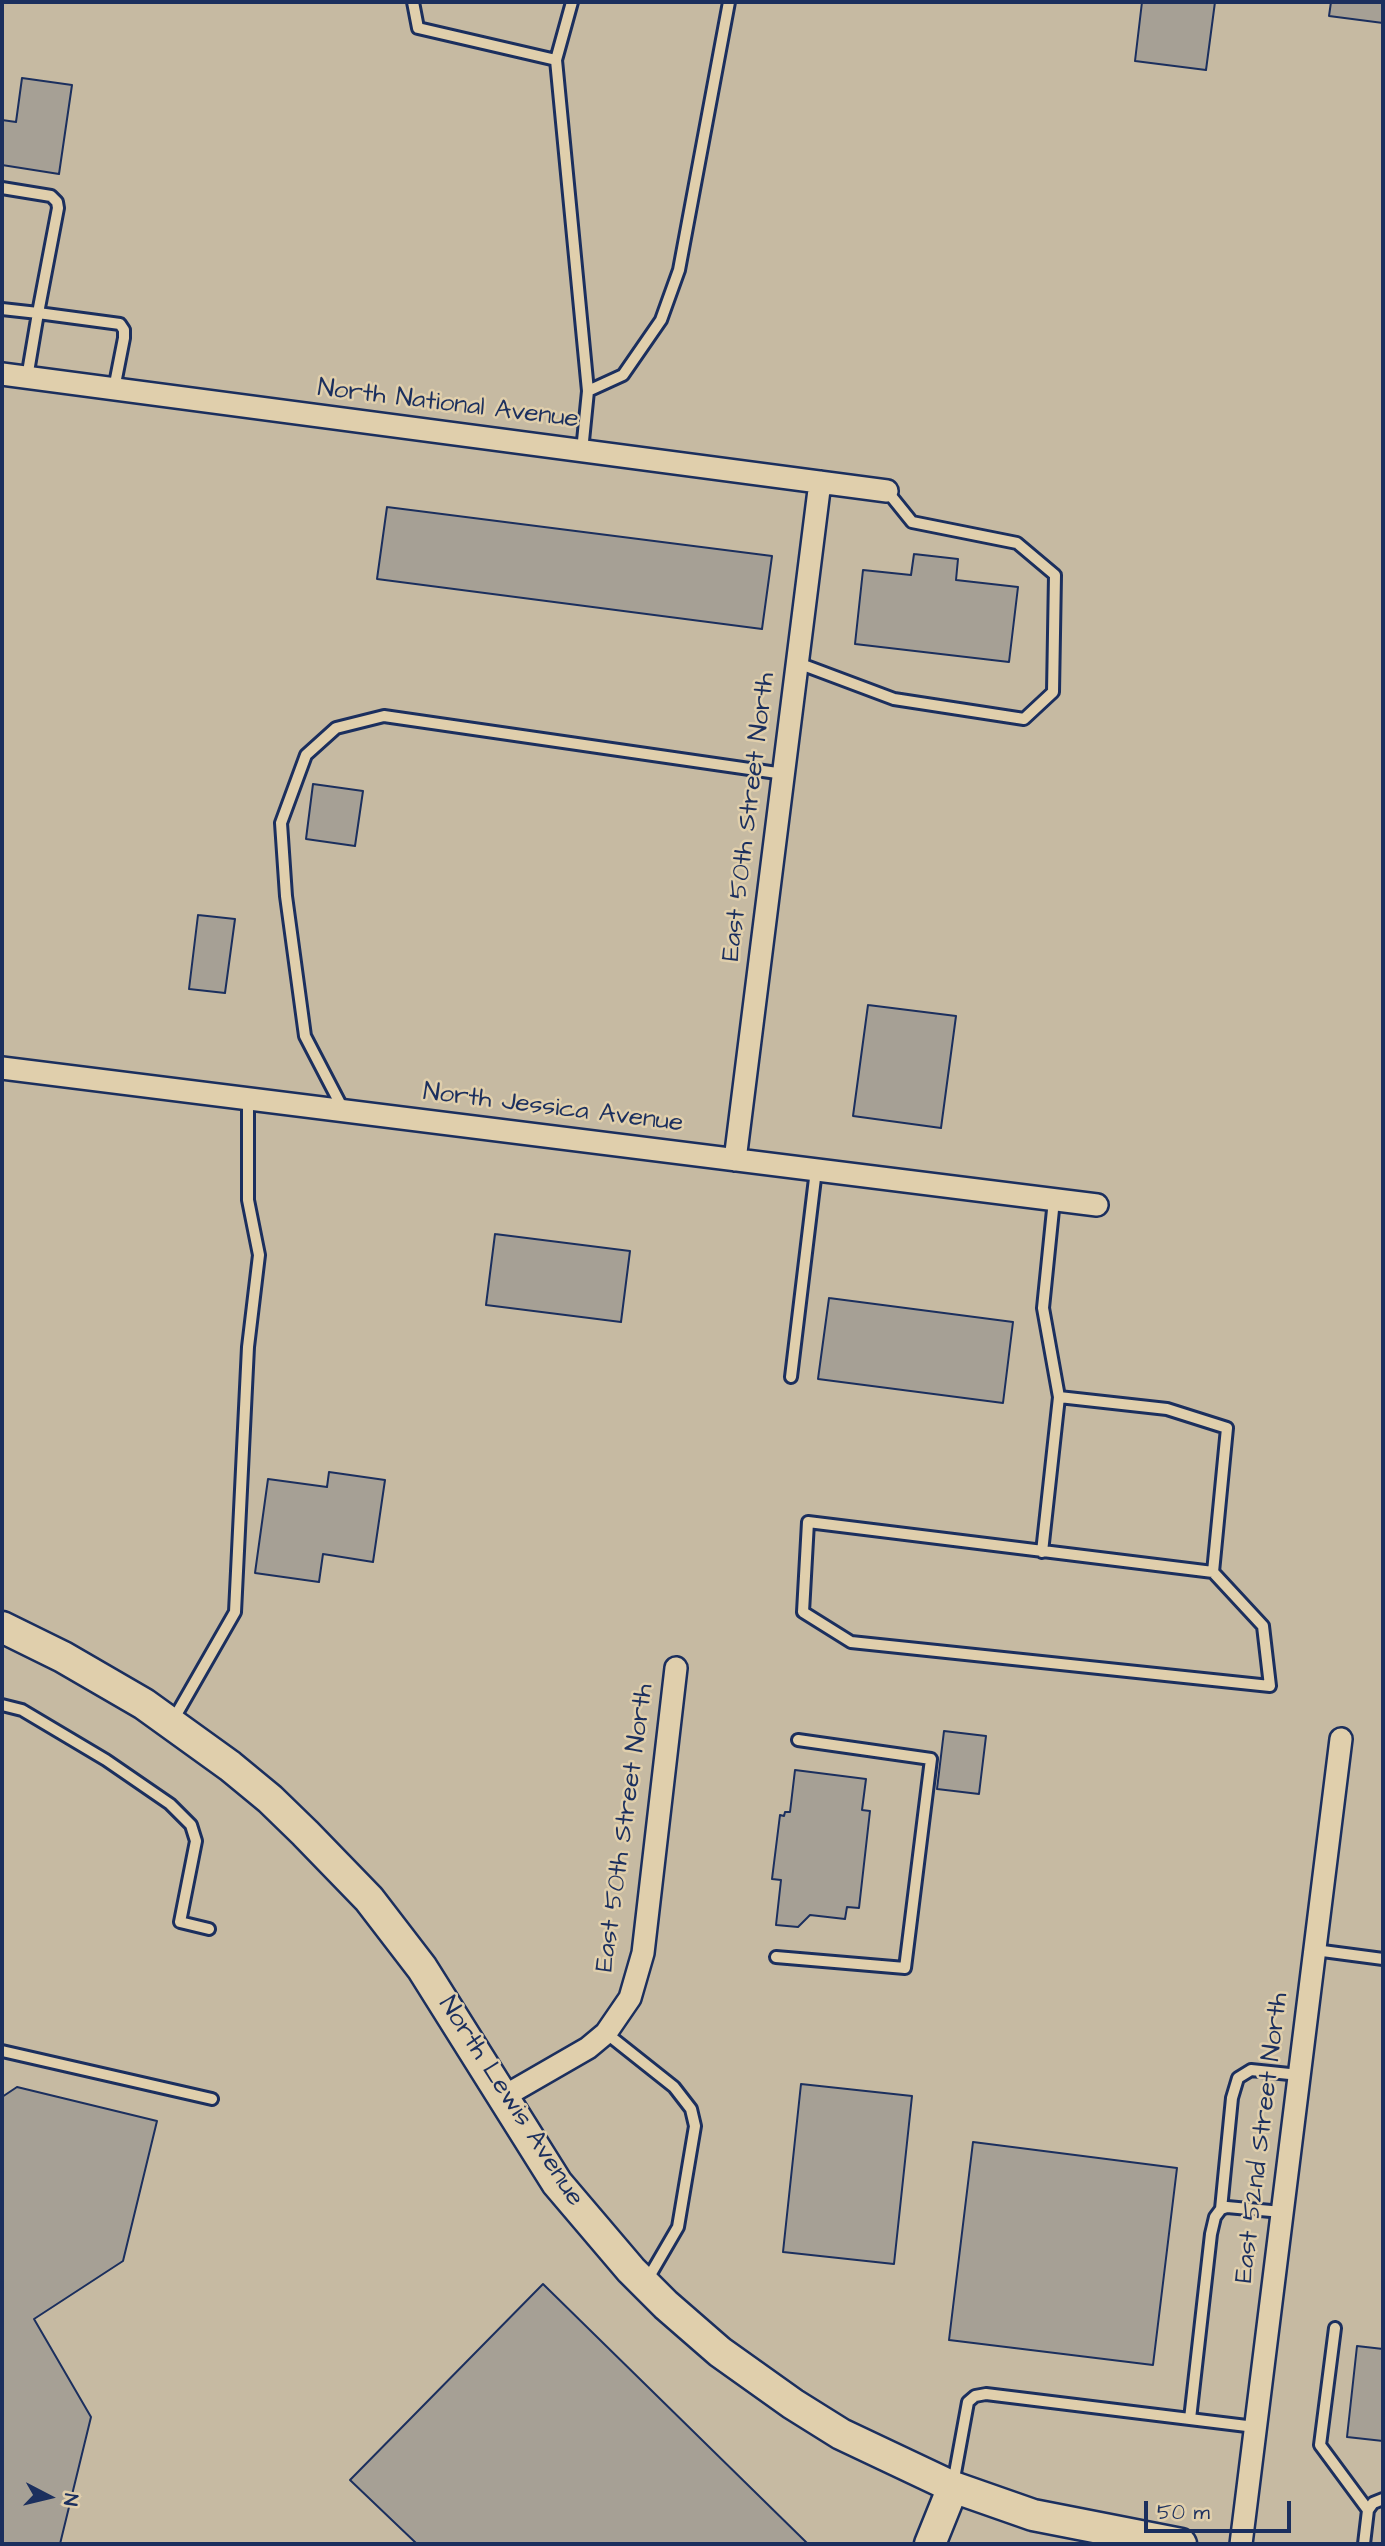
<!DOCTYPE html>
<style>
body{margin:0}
#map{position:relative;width:1385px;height:2546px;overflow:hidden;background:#d4c5a7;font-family:"Architects Daughter",sans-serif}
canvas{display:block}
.frame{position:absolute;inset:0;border:4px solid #1b2f5e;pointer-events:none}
.north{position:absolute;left:14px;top:2462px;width:70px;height:70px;-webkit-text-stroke:5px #e0cfac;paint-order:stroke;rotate:97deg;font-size:19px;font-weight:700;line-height:28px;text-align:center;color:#1b2f5e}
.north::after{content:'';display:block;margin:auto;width:24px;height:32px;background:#1b2f5e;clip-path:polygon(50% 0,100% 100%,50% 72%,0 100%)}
.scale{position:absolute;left:1144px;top:2501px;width:147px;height:32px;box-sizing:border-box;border:4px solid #1b2f5e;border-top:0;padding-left:9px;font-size:21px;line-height:24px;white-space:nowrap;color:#1b2f5e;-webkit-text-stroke:5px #e0cfac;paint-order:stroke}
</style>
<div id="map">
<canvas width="1385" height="2546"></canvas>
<div class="frame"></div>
<div class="north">N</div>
<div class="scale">50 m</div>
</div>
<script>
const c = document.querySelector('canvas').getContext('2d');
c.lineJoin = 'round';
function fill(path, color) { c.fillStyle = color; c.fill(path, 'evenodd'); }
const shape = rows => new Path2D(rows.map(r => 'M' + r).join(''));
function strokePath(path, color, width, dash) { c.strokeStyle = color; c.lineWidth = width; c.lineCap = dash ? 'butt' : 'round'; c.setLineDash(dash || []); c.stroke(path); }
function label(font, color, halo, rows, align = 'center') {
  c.font = font + ' "Architects Daughter",sans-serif'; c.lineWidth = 5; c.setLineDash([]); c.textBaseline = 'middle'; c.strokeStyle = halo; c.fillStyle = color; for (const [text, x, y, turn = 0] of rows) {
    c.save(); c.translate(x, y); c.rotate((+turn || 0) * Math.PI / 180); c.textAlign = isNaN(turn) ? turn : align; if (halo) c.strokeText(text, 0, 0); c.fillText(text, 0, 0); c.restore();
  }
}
fill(shape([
 [2,2,1383,2,1383,2544,2,2544]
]), '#c6baa2');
const building = shape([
 [1142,2,1215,2,1206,70,1135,61,1142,2],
 [1331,2,1383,2,1383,23,1329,16,1331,2],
 [22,78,72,85,59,174,2,165,2,120,16,122,22,78],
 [387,507,772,556,762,629,377,579,387,507],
 [914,554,958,559,956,580,1018,587,1009,662,855,644,863,570,911,575,914,554],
 [313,784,363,791,355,846,306,839,313,784],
 [198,915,235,919,225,993,189,989,198,915],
 [868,1005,956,1016,941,1128,853,1116,868,1005],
 [495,1234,630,1251,621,1322,486,1305,495,1234],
 [829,1298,1013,1322,1003,1403,818,1379,829,1298],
 [329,1472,385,1480,373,1562,323,1554,319,1582,255,1573,268,1479,327,1487,329,1472],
 [944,1731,986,1736,979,1794,937,1789,944,1731],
 [795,1770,866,1779,862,1810,870,1811,859,1908,847,1907,845,1919,810,1915,798,1927,776,1925,781,1880,772,1879,780,1815,784,1816,785,1812,790,1812,795,1770],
 [801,2084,912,2096,894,2264,783,2252,801,2084],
 [17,2087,157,2121,123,2261,34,2319,91,2417,60,2544,2,2544,2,2097,17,2087],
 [973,2142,1177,2168,1153,2365,949,2340,973,2142],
 [543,2284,808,2544,417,2544,350,2480,543,2284],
 [1357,2346,1383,2349,1383,2441,1347,2437,1357,2346]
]);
fill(building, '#a6a095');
strokePath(building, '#1b2f5e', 2);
const lane = shape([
 [413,2,418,28,556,60],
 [572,2,556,60,588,391,582,451],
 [2,188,51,196,57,202,58,208,38,313,2,309],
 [27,378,38,313,120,324,124,330,124,338,114,389],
 [588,391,623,375,661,320,679,270,729,2],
 [798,663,894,699,1024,719,1053,692,1055,575,1017,543,912,522,887,491],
 [344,1111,305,1036,286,896,281,823,306,755,336,728,384,716,784,774],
 [1054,1200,1043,1308,1059,1397,1167,1409,1227,1428,1213,1572,808,1522,803,1612,851,1642,1270,1686,1263,1626,1213,1572],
 [791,1377,816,1170],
 [1042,1552,1059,1397],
 [2,1705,22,1710,106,1760,170,1804,191,1825,196,1841,180,1922,209,1929],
 [172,1722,235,1612,248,1347,259,1255,248,1200,248,1099],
 [1315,1950,1383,1959],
 [776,1957,905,1968,931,1759,798,1740],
 [606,2033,674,2087,691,2109,695,2126,678,2227,646,2282],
 [2,2051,212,2099],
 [1221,2209,1232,2098,1238,2078,1251,2070,1299,2075],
 [1335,2328,1320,2445,1368,2510],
 [1190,2419,1211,2234,1215,2217,1221,2209,1227,2207,1282,2212],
 [953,2484,968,2402,975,2396,986,2394,1255,2427],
 [1364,2544,1368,2510,1373,2503,1383,2499]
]);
const street = shape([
 [2,374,887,491],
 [2,1068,1097,1205],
 [735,1160,820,482],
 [503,2097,588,2048,606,2033,630,1998,643,1953,676,1668],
 [1241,2544,1341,1739]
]);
const secondary = shape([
 [2,1627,63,1657,144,1704,230,1766,270,1799,305,1833,369,1899,422,1968,557,2183,631,2270,666,2305,720,2352,793,2404,841,2434,953,2487,1033,2515,1181,2544],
 [930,2544,953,2487]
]);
strokePath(lane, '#1b2f5e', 16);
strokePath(street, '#1b2f5e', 26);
strokePath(secondary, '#1b2f5e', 35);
strokePath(lane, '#e0cfac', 10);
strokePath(street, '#e0cfac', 21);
strokePath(secondary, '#e0cfac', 30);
label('26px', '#1b2f5e', '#e0cfac', [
 ["North National Avenue",448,405,7],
 ["East 50th Street North",750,817,-83],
 ["North Jessica Avenue",553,1109,7],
 ["East 50th Street North",626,1828,-82],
 ["North Lewis Avenue",510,2102,57],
 ["East 52nd Street North",1263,2138,-83]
]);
</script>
